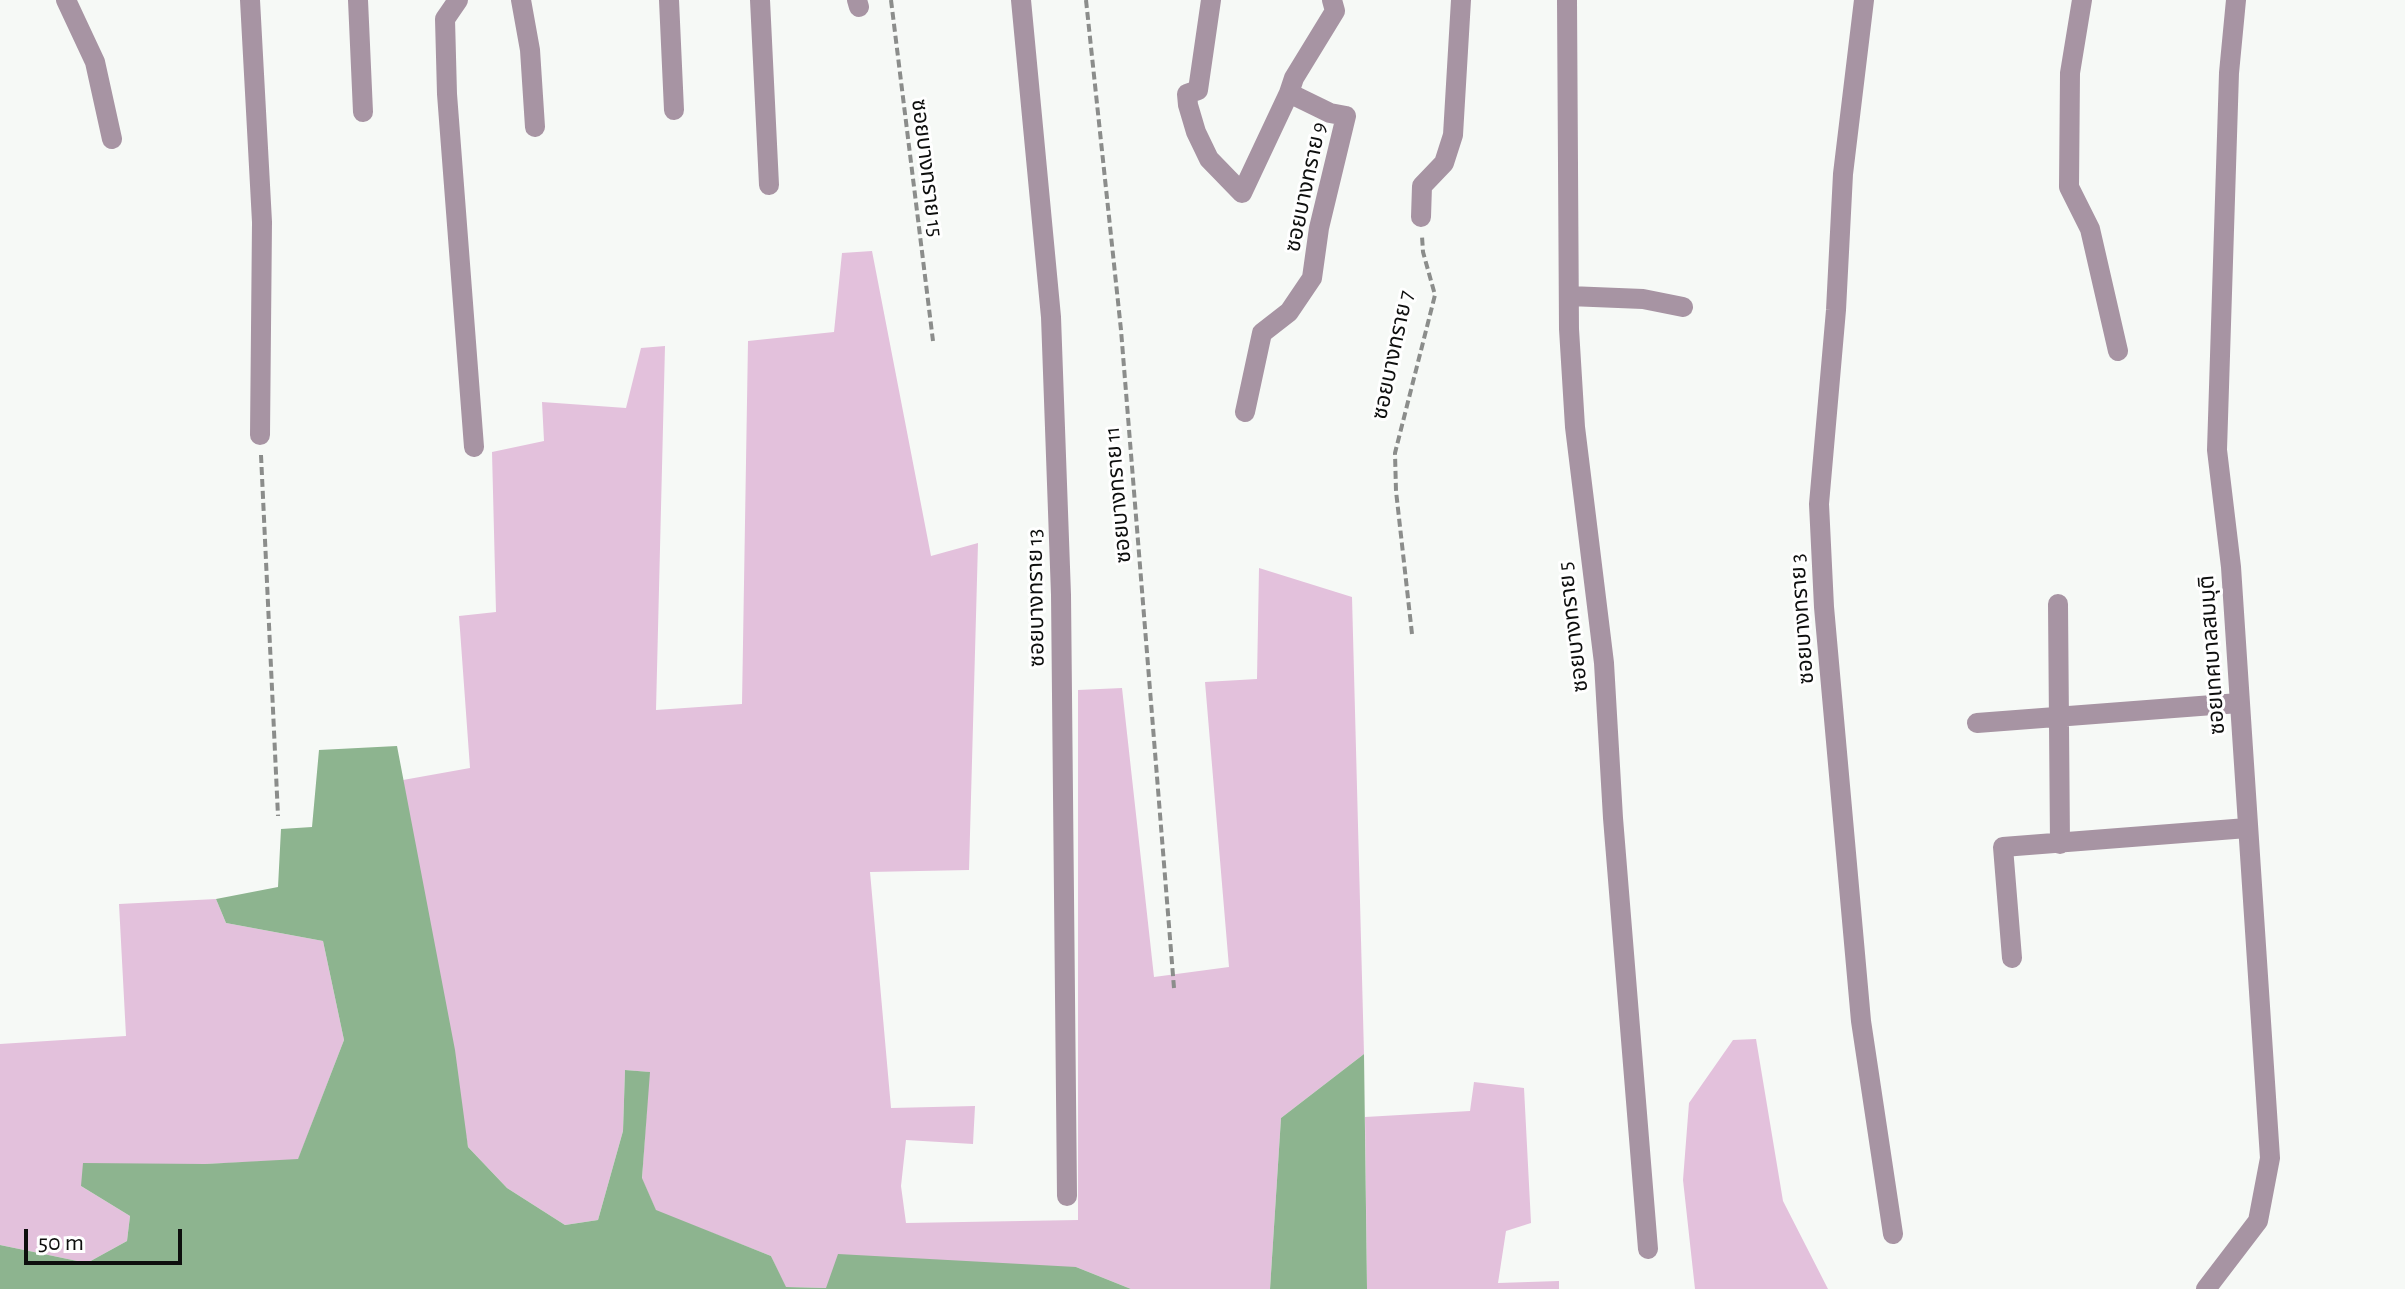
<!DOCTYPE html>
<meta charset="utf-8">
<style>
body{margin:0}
#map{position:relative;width:2405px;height:1289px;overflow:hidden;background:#f6f9f6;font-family:"Alegreya Sans",sans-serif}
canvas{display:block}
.scale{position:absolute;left:24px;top:1229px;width:158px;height:36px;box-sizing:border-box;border:4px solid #0e0f0e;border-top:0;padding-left:10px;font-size:24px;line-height:28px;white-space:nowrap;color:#0e0f0e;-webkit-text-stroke:6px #fff;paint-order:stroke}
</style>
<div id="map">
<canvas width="2405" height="1289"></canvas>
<div class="scale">50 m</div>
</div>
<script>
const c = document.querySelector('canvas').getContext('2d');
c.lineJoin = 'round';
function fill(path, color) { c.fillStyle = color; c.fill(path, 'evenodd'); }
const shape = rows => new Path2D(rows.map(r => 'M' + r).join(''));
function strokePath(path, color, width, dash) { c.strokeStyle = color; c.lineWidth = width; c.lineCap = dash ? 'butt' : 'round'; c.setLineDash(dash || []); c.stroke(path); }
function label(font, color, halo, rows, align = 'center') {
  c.font = font + ' "Alegreya Sans","Noto Sans Thai",sans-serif'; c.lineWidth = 6; c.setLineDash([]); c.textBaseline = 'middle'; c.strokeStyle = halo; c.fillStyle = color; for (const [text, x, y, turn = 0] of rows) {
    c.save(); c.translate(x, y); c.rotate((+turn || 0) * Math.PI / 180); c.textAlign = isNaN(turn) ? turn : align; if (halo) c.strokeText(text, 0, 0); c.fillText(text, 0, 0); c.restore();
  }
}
fill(shape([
 [872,251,931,556,978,543,969,870,870,872,891,1108,975,1106,973,1144,906,1140,901,1186,906,1223,1078,1220,1078,690,1122,688,1154,977,1229,967,1205,682,1257,679,1259,568,1352,597,1364,1054,1281,1118,1270,1289,1131,1289,1076,1267,826,1288,785,1287,771,1256,656,1211,642,1179,649,1072,625,1070,623,1131,598,1220,565,1225,507,1188,468,1147,403,780,470,768,459,616,496,612,492,452,544,441,542,402,626,408,641,348,665,346,656,710,742,704,748,341,834,332,842,253],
 [216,899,226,923,323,941,344,1040,298,1160,205,1164,81,1186,130,1216,127,1241,87,1263,0,1245,0,1044,126,1036,119,904],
 [1756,1039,1783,1201,1828,1289,1695,1289,1683,1180,1689,1103,1733,1040],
 [1474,1082,1524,1088,1531,1223,1506,1231,1498,1283,1559,1281,1559,1289,1367,1289,1365,1117,1470,1111]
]), '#e3c1dc');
fill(shape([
 [397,746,455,1050,468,1147,507,1188,565,1225,598,1220,623,1131,625,1070,650,1072,642,1178,656,1210,771,1256,786,1287,826,1288,838,1254,1076,1267,1131,1289,0,1289,0,1245,87,1263,127,1241,130,1216,81,1186,83,1163,205,1164,298,1159,344,1040,323,941,226,923,216,899,278,887,281,829,312,827,319,750],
 [1364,1054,1367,1289,1270,1289,1281,1118]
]), '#8db48f');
strokePath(shape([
 [891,0,933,341],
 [1086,0,1121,330,1174,988],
 [261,455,278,816],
 [1412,634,1396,491,1395,453,1435,295,1423,252,1422,236]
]), '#8b8d8b', 4, [8, 4]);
strokePath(shape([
 [66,0,95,62,112,139],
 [250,0,262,222,260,435],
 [358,0,363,112],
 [458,0,445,19,447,94,474,447],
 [521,0,530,50,535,127],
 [669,0,674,110],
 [760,0,769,185],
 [857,0,859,7],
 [1021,0,1051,317,1061,595,1067,1196],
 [1211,0,1198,90,1187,94,1188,105,1196,132,1209,159,1242,193,1289,93],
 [1567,0,1569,329,1575,427,1604,663,1613,818,1648,1249],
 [1864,0,1843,174,1836,310,1819,504,1824,607,1861,1021,1893,1234],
 [2082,0,2070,73,2069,187,2090,229,2118,351],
 [1421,217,1422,186,1444,163,1453,135,1461,0],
 [1569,296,1643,299,1683,307],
 [1245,412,1262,333,1289,312,1312,278,1319,228,1346,116,1330,113,1289,93,1294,78,1335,11,1332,0],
 [2058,604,2060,844],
 [1977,723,2239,703],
 [2012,958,2003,847,2247,828],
 [2206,1289,2258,1221,2270,1158,2231,567,2217,450,2229,73,2236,0]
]), '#a794a3', 20);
label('22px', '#0e0f0e', '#fff', [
 ["ซอยบางทราย 15",927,168,83],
 ["ซอยบางทราย 9",1306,187,-78],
 ["ซอยบางทราย 7",1393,355,-78],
 ["ซอยบางทราย 11",1118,495,-95],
 ["ซอยบางทราย 13",1036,598,-91],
 ["ซอยบางทราย 3",1802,619,-94],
 ["ซอยบางทราย 5",1573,627,-97],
 ["ซอยเทศบาลสมมุติ",2212,655,-94]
]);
</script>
